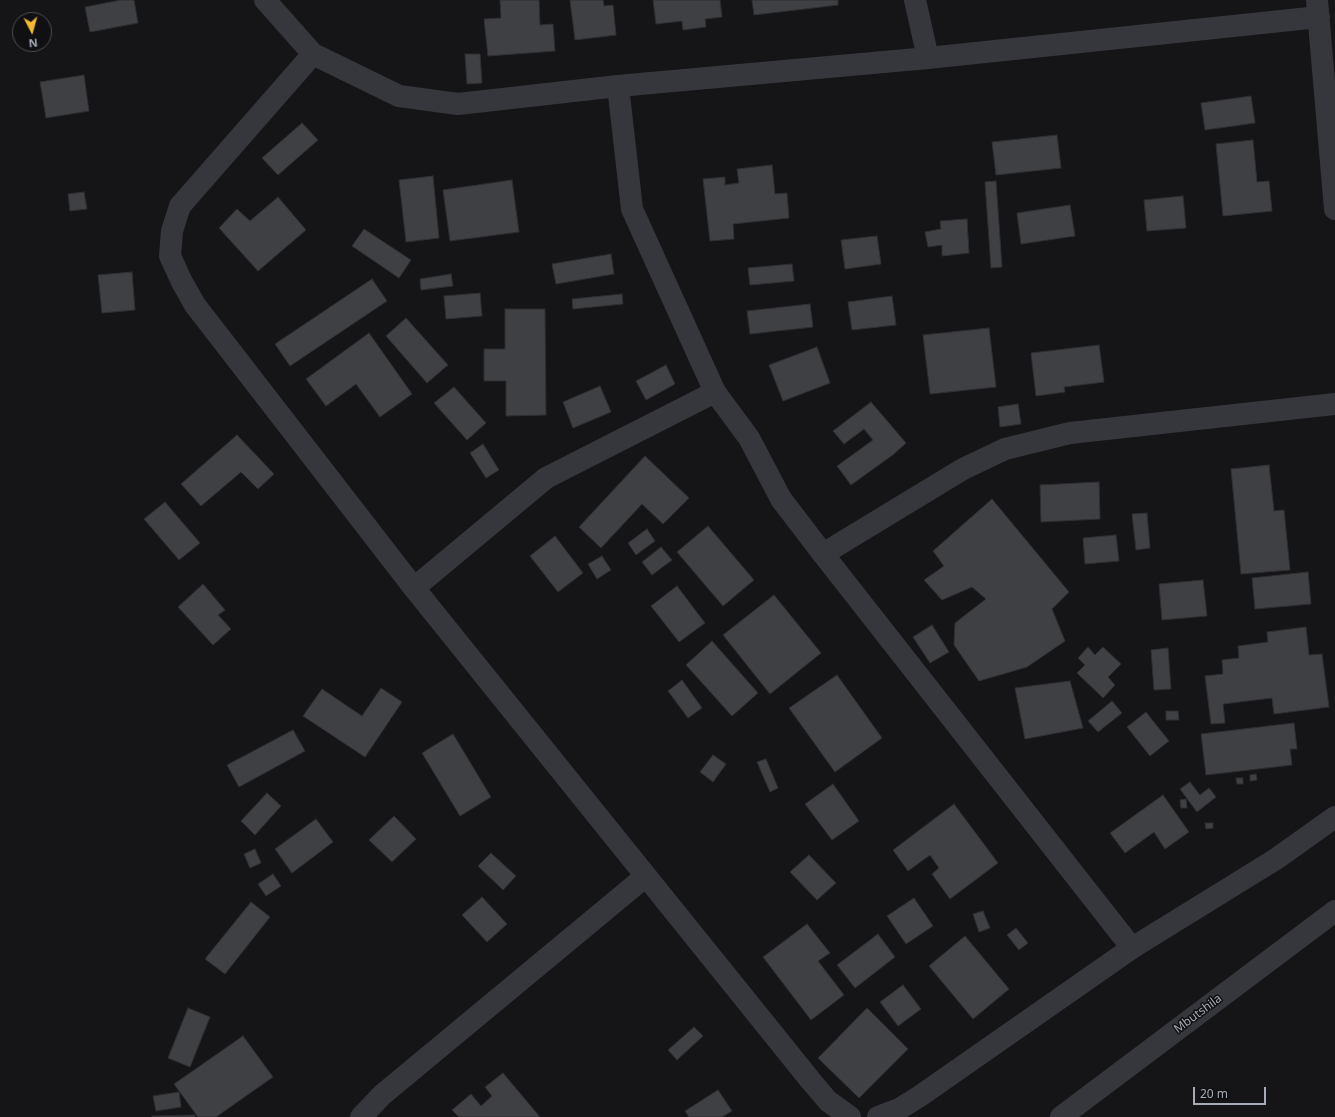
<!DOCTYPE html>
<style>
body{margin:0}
#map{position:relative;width:1335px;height:1117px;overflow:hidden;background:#151517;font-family:"Noto Sans",sans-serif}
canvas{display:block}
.north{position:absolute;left:12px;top:12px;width:40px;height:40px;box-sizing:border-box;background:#101012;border:1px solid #4c4e54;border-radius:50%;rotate:174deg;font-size:11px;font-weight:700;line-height:16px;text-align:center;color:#a7abb7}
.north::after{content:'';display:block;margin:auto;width:14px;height:18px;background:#f3b931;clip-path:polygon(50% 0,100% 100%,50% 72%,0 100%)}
.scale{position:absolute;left:1193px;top:1087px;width:73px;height:18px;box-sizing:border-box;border:2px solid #a7abb7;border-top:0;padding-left:5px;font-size:12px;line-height:14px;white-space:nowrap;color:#a7abb7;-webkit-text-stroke:3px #101012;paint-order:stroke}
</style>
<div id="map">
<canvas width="1335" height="1117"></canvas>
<div class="north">N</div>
<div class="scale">20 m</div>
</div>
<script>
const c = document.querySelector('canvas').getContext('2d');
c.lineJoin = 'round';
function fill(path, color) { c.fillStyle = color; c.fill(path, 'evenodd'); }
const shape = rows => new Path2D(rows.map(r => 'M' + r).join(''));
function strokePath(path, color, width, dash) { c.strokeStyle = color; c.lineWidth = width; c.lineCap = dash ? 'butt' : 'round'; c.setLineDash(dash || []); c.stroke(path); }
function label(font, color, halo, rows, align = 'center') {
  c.font = font + ' "Noto Sans",sans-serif'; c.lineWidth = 3; c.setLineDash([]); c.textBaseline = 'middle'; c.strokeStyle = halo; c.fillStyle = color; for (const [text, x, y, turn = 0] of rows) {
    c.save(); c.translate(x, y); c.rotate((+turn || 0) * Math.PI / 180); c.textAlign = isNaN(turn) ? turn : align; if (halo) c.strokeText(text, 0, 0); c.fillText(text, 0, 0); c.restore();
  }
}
const building = shape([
 [121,0,134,0,138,23,90,32,85,7,121,0],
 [500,0,539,0,540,25,553,24,555,51,488,56,484,19,501,18,500,0],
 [570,0,603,0,604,6,613,5,616,35,575,40,570,0],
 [653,0,720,0,722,17,705,19,706,27,683,30,682,21,656,24,653,0],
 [752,0,838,0,838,5,754,15,752,0],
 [465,54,480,54,482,83,467,84,465,54],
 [84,75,89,111,46,118,40,82,84,75],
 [1251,96,1255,123,1205,130,1201,103,1251,96],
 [302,123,318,140,278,175,262,158,302,123],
 [1057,135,1061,168,996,175,992,142,1057,135],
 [1253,140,1257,182,1269,181,1272,211,1223,216,1216,144,1253,140],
 [772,165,775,194,787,193,789,218,733,224,734,239,710,241,703,179,725,177,725,185,739,183,737,169,772,165],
 [433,176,439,238,406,242,399,180,433,176],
 [512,180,519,232,450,241,443,190,512,180],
 [996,181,1002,267,991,268,985,182,996,181],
 [84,192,87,209,70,211,68,194,84,192],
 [1183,196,1186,228,1147,231,1144,200,1183,196],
 [278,197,306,230,258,271,219,228,237,209,250,221,278,197],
 [1070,205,1075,236,1021,244,1017,213,1070,205],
 [967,219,969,253,942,256,942,245,928,247,925,232,941,229,940,221,967,219],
 [364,229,411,260,399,278,352,246,364,229],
 [877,236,881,264,845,269,841,240,877,236],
 [611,254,614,274,556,284,552,264,611,254],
 [792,264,794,281,750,285,748,268,792,264],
 [132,272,135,310,102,313,98,275,132,272],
 [451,274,453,286,421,290,420,279,451,274],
 [372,279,387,301,290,366,275,344,372,279],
 [480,293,482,316,446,319,444,296,480,293],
 [622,294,623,304,573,309,572,299,622,294],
 [892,296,896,325,852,330,848,302,892,296],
 [810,304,813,327,750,334,747,311,810,304],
 [505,309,545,309,546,415,506,416,506,381,484,381,484,349,505,349,505,309],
 [406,318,448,365,427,383,386,336,406,318],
 [989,328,996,387,930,394,923,335,989,328],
 [369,333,412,394,380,417,356,384,326,406,306,379,369,333],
 [1099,345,1104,382,1064,387,1065,392,1036,396,1031,353,1099,345],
 [817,347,830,383,783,401,769,365,817,347],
 [666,365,675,384,646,400,636,381,666,365],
 [600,386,611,412,573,428,563,402,600,386],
 [454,387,486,423,467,440,434,403,454,387],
 [871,402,906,443,894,454,851,485,837,466,873,440,864,429,844,444,833,431,871,402],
 [1018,404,1021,424,1000,427,998,407,1018,404],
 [237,435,274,474,258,489,241,472,201,506,181,484,237,435],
 [483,444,499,470,486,478,470,453,483,444],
 [645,456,689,498,663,524,642,504,601,548,579,527,645,456],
 [1269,465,1274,511,1284,510,1290,570,1241,574,1231,469,1269,465],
 [1099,482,1100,519,1041,522,1040,485,1099,482],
 [992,499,1069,592,1052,609,1065,641,1027,667,979,681,954,645,955,623,986,599,972,587,942,600,924,580,944,566,933,551,992,499],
 [165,502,200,543,179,560,144,519,165,502],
 [1147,513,1150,548,1136,550,1132,514,1147,513],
 [708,526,754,580,723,606,677,552,708,526],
 [647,529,655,541,636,555,628,543,647,529],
 [1116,535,1119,561,1085,564,1083,538,1116,535],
 [555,536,583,573,558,592,530,556,555,536],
 [661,547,672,560,652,575,642,562,661,547],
 [602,556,611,570,597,579,588,564,602,556],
 [1308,572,1311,604,1255,609,1252,578,1308,572],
 [1203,580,1207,616,1162,620,1159,584,1203,580],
 [203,584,225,610,218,615,231,629,213,645,178,607,203,584],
 [677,586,705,623,679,642,651,606,677,586],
 [774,595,821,653,770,694,723,635,774,595],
 [932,625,949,652,930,663,913,637,932,625],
 [1306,627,1309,655,1322,654,1329,707,1274,714,1272,698,1223,704,1225,723,1211,724,1205,676,1223,674,1222,660,1239,658,1238,646,1268,642,1267,632,1306,627],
 [712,641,758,693,732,716,686,665,712,641],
 [1088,647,1095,655,1103,647,1121,664,1108,677,1115,685,1103,698,1077,673,1085,665,1078,658,1088,647],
 [1168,648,1171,689,1154,690,1151,650,1168,648],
 [837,675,882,738,835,772,789,708,837,675],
 [682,680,702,708,688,718,668,691,682,680],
 [1070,681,1083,728,1025,739,1015,688,1070,681],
 [381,688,402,702,365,757,303,716,322,689,362,716,381,688],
 [1112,701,1122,713,1098,732,1088,721,1112,701],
 [1166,711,1178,711,1179,720,1166,720,1166,711],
 [1146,712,1169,741,1150,756,1127,727,1146,712],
 [1294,723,1297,749,1290,749,1292,765,1206,775,1201,734,1294,723],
 [293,730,305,751,239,787,227,765,293,730],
 [453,734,491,797,460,816,422,753,453,734],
 [713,755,726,764,713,782,700,772,713,755],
 [766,759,778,788,770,792,757,762,766,759],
 [1256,774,1257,780,1250,781,1250,775,1256,774],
 [1236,778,1243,778,1243,784,1237,784,1236,778],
 [1190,782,1200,795,1209,788,1216,797,1197,812,1180,789,1190,782],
 [833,784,859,821,832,840,805,804,833,784],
 [267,793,281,806,255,835,241,821,267,793],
 [1163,795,1189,832,1165,849,1154,832,1125,853,1110,833,1163,795],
 [1186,799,1187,808,1181,808,1180,800,1186,799],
 [954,804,998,863,950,899,932,874,939,868,930,855,908,871,893,850,954,804],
 [394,816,416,839,392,862,369,840,394,816],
 [316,819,333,842,292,873,275,849,316,819],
 [1205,823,1213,823,1213,828,1206,829,1205,823],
 [255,849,261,863,250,868,244,854,255,849],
 [491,853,516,876,503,890,478,866,491,853],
 [809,855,836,883,817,900,790,872,809,855],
 [273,874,281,886,266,896,258,884,273,874],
 [482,897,507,924,487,942,462,915,482,897],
 [914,898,933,926,906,944,887,916,914,898],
 [251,902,270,917,225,974,205,959,251,902],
 [983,911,990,928,979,932,973,914,983,911],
 [807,924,830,953,818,961,844,995,811,1020,763,957,807,924],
 [1016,928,1028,943,1019,950,1007,935,1016,928],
 [878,934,895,957,855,988,837,965,878,934],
 [965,936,1009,989,973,1019,929,966,965,936],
 [903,985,921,1009,898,1026,880,1002,903,985],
 [188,1008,210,1017,190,1067,168,1058,188,1008],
 [867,1008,908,1049,859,1098,818,1058,867,1008],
 [694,1027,703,1036,677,1060,668,1050,694,1027],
 [243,1036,273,1077,216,1117,198,1117,174,1084,243,1036],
 [503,1073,540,1117,459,1117,452,1110,471,1094,481,1106,492,1096,485,1087,503,1073],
 [718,1090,732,1111,722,1117,689,1117,685,1111,718,1090],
 [179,1092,181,1107,156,1111,153,1096,179,1092],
 [195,1115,195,1117,152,1117,152,1116,195,1115]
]);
fill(building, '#3f4044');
strokePath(building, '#2f2f33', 1);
strokePath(shape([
 [265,0,313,54,399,96,458,104,618,86,928,58,1319,17],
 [915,0,928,58],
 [1317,0,1335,209],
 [313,54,180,206,172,231,170,256,182,282,195,305,414,588,811,1081,828,1101,850,1117],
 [618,86,632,209,715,392,749,438,781,499,823,554,963,469,1005,449,1070,433,1335,404],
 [823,554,1132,948],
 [414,588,546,478,715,392],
 [361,1117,382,1095,646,876],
 [878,1117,899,1109,920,1096,1132,948,1276,859,1335,817],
 [1061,1117,1335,911]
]), '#36373c', 22);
label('12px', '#a7abb7', '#101012', [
 ["Mbutshila",1198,1014,-37]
]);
</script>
